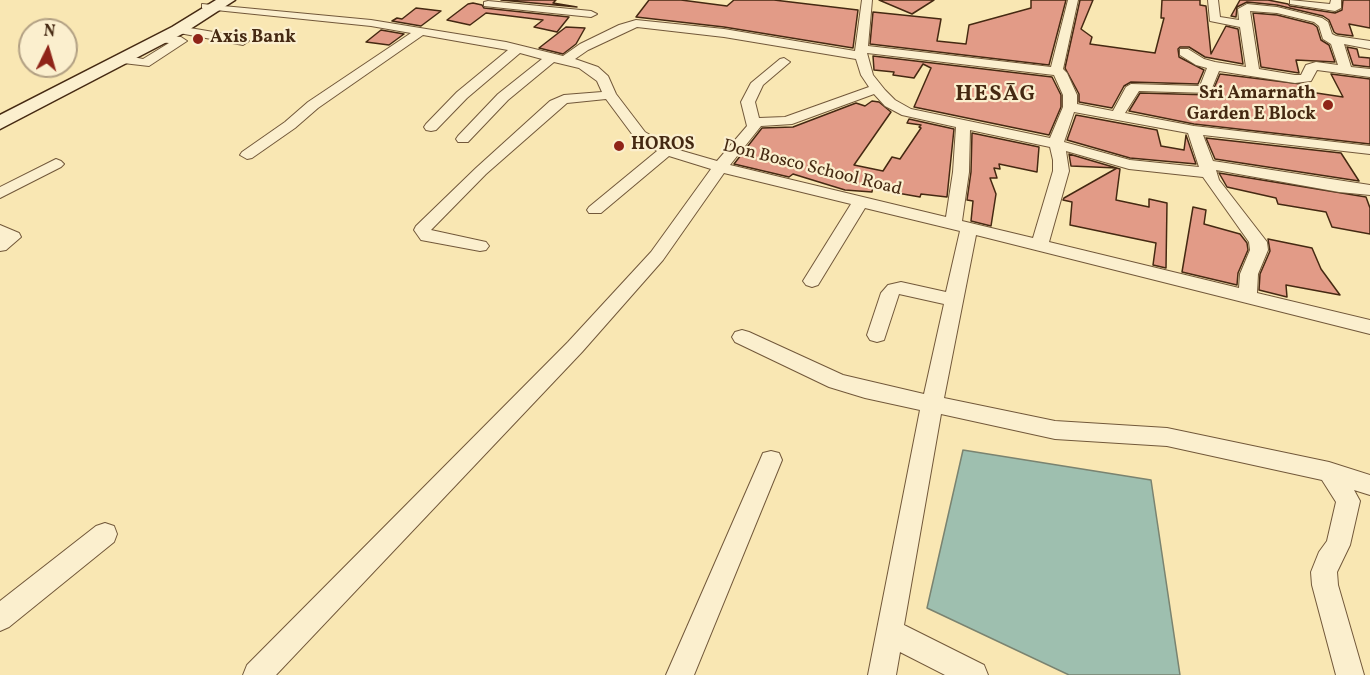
<!DOCTYPE html>
<meta charset="utf-8">
<style>
body{margin:0}
#map{position:relative;width:1370px;height:675px;overflow:hidden;background:#f9e7b3;font-family:Vollkorn,serif}
canvas{display:block}
.north{position:absolute;left:18px;top:18px;width:60px;height:60px;box-sizing:border-box;background:#fbefce;border:2px solid #b2a083;border-radius:50%;rotate:5deg;font-size:16px;font-weight:700;line-height:24px;text-align:center;color:#452912}
.north::after{content:'';display:block;margin:auto;width:21px;height:27px;background:#8f2418;clip-path:polygon(50% 0,100% 100%,50% 72%,0 100%)}
</style>
<div id="map">
<canvas width="1370" height="675"></canvas>
<div class="north">N</div>
</div>
<script>
const c = document.querySelector('canvas').getContext('2d');
c.lineJoin = 'round';
function fill(path, color) { c.fillStyle = color; c.fill(path, 'evenodd'); }
const shape = rows => new Path2D(rows.map(r => 'M' + r).join(''));
function strokePath(path, color, width, dash) { c.strokeStyle = color; c.lineWidth = width; c.lineCap = dash ? 'butt' : 'round'; c.setLineDash(dash || []); c.stroke(path); }
function label(font, color, halo, rows, align = 'center') {
  c.font = font + ' Vollkorn,serif'; c.lineWidth = 4.5; c.setLineDash([]); c.textBaseline = 'middle'; c.strokeStyle = halo; c.fillStyle = color; for (const [text, x, y, turn = 0] of rows) {
    c.save(); c.translate(x, y); c.rotate((+turn || 0) * Math.PI / 180); c.textAlign = isNaN(turn) ? turn : align; if (halo) c.strokeText(text, 0, 0); c.fillText(text, 0, 0); c.restore();
  }
}
const water = shape([
 [963,450,1151,480,1180,675,1069,675,927,608,963,450]
]);
fill(water, '#9ebfaf');
strokePath(water, '#7a8370', 1.5);
const building = shape([
 [501,0,556,0,553,3,577,7,501,0],
 [649,0,681,0,727,6,734,0,774,0,858,10,853,48,724,27,636,17,649,0],
 [879,0,934,0,912,14,879,0],
 [1031,0,1066,0,1049,65,870,44,873,12,941,19,937,41,966,44,969,25,1031,8,1031,0],
 [1080,0,1093,0,1081,29,1092,37,1090,44,1155,53,1164,18,1161,18,1162,0,1200,0,1200,5,1206,6,1211,54,1226,26,1238,29,1243,64,1205,57,1189,47,1180,47,1178,49,1179,57,1204,70,1198,84,1131,82,1124,86,1112,108,1079,102,1079,94,1065,68,1080,0],
 [1240,0,1268,0,1288,4,1290,6,1335,13,1342,10,1343,0,1370,0,1370,28,1349,24,1353,36,1337,34,1334,32,1329,20,1323,16,1277,5,1247,2,1237,7,1236,17,1231,16,1240,0],
 [473,3,482,5,484,8,569,17,557,32,534,27,543,20,486,13,470,25,447,20,468,4,473,3],
 [416,8,441,11,421,26,392,21,397,18,402,19,416,8],
 [1253,13,1277,15,1313,24,1317,27,1321,40,1329,45,1335,62,1296,60,1299,73,1261,67,1253,13],
 [566,27,585,28,576,44,563,54,539,48,566,27],
 [381,30,404,34,389,45,366,42,381,30],
 [1347,47,1357,49,1359,57,1370,58,1370,67,1353,65,1347,47],
 [873,56,1052,77,1061,95,1061,107,1049,135,914,107,931,68,923,64,914,78,893,75,894,72,874,70,873,56],
 [1220,74,1301,84,1303,91,1343,97,1331,74,1370,79,1370,144,1194,124,1129,111,1140,93,1211,95,1220,74],
 [872,101,879,102,891,112,854,165,883,171,892,157,900,159,921,128,919,127,921,125,907,123,909,119,954,129,947,197,921,194,920,197,886,191,873,184,872,192,845,190,793,174,789,177,734,164,762,128,793,127,856,103,865,106,872,101],
 [1076,115,1157,130,1161,146,1184,150,1186,135,1196,164,1130,158,1067,140,1076,115],
 [972,133,1039,147,1037,172,999,164,1000,169,994,168,997,178,990,178,996,194,991,226,971,221,973,201,967,200,971,172,972,133],
 [1206,138,1341,153,1359,181,1215,159,1206,138],
 [1069,154,1120,169,1116,200,1149,207,1149,199,1167,203,1166,268,1153,265,1156,243,1070,225,1072,202,1063,200,1064,198,1117,168,1071,166,1069,154],
 [1219,173,1366,197,1370,208,1370,234,1332,227,1326,212,1278,204,1276,198,1227,187,1219,173],
 [1193,207,1206,210,1204,224,1240,234,1247,243,1248,250,1238,273,1237,285,1182,272,1193,207],
 [1268,239,1312,248,1321,269,1340,295,1286,285,1287,297,1259,290,1260,274,1270,251,1268,239]
]);
fill(building, '#e29b87');
strokePath(building, '#452912', 1.5);
const street = shape([
 [862,0,872,0,868,46,1051,67,1068,0,1078,0,1063,69,1067,73,1077,95,1077,104,1113,111,1126,87,1131,84,1200,86,1207,68,1196,65,1180,55,1180,49,1188,49,1204,59,1215,62,1246,67,1240,27,1210,21,1208,0,1218,0,1220,17,1239,20,1238,9,1247,4,1277,7,1322,18,1328,22,1332,34,1336,36,1370,41,1370,49,1344,44,1351,67,1370,69,1370,77,1317,70,1311,81,1295,83,1219,71,1210,93,1139,91,1125,113,1194,126,1370,146,1370,154,1203,135,1213,161,1370,185,1370,195,1339,192,1216,170,1219,180,1267,242,1268,250,1258,274,1257,293,1370,320,1370,334,976,235,944,398,1055,421,1167,428,1329,462,1370,475,1370,495,1354,490,1360,501,1350,545,1337,572,1338,585,1364,675,1336,675,1312,585,1311,572,1319,552,1327,541,1336,502,1322,480,1167,446,1055,439,941,414,904,625,984,665,988,675,945,675,900,652,896,675,868,675,920,410,865,398,829,387,735,342,732,337,735,332,742,330,749,332,843,375,924,394,944,304,899,294,884,340,877,342,870,340,867,335,881,293,888,285,901,282,946,292,960,231,865,208,818,285,812,287,806,285,803,281,851,204,724,173,663,260,582,352,276,675,243,675,247,665,568,342,651,252,711,169,669,156,601,213,589,213,587,210,589,207,657,151,635,138,606,99,567,103,486,174,431,230,486,242,489,246,486,250,480,251,421,240,414,230,416,226,476,168,550,101,564,95,602,92,597,81,579,68,554,62,508,100,468,142,458,142,456,139,458,136,498,94,542,59,520,53,467,98,436,130,431,131,426,130,424,127,426,124,457,92,508,50,423,35,318,108,295,128,252,158,247,159,240,155,242,152,285,122,308,102,411,33,371,26,206,9,202,8,202,4,371,20,506,42,563,56,580,44,619,25,636,20,724,29,855,51,862,0],
 [1250,11,1277,13,1314,22,1319,26,1323,39,1331,44,1338,65,1316,62,1306,65,1301,75,1295,75,1259,69,1250,11],
 [637,27,724,37,856,59,861,75,869,87,785,117,759,118,755,102,763,85,790,62,784,58,780,59,751,83,741,102,747,126,717,161,672,148,645,132,616,94,608,76,598,67,575,59,588,50,637,27],
 [867,53,1054,75,1063,95,1063,107,1050,138,911,109,895,100,885,90,873,75,867,53],
 [874,94,885,106,902,115,956,127,953,172,946,217,730,165,761,126,792,124,874,94],
 [1074,112,1188,133,1199,167,1130,160,1064,142,1074,112],
 [970,130,1050,147,1053,160,1053,171,1033,238,962,221,969,172,970,130],
 [1066,151,1129,169,1203,177,1249,242,1250,250,1240,274,1239,288,1049,242,1069,171,1066,151],
 [1290,0,1330,4,1331,0,1341,0,1341,8,1335,11,1290,4,1290,0],
 [488,1,591,11,597,14,591,17,484,6,484,2,488,1],
 [178,26,243,37,249,41,243,45,174,32,174,28,178,26],
 [162,35,181,37,187,41,149,66,123,63,117,59,123,55,143,59,169,43,158,42,158,36,162,35],
 [56,159,61,161,64,164,61,167,0,198,0,187,56,159],
 [0,225,19,233,21,237,6,250,0,251,0,225],
 [771,451,779,453,782,460,694,675,666,675,760,460,763,453,771,451],
 [105,523,114,526,117,534,114,542,9,627,0,631,0,601,96,526,105,523]
]);
const secondary = shape([
 [216,0,235,0,184,33,0,129,0,115,172,27,216,0]
]);
strokePath(street, '#72583a', 2);
strokePath(secondary, '#452912', 3);
fill(street, '#fbefce');
fill(secondary, '#fbefce');
for (const [x, y, r, color] of [
 [198,39,6,"#8f2418"],
 [1328,105,6,"#8f2418"],
 [619,146,6,"#8f2418"]
]) { const dot = new Path2D(); dot.arc(x, y, r, 0, 2 * Math.PI); c.fillStyle = color; c.fill(dot); strokePath(dot, '#fbefce', 2); }
label('bold 18px', '#452912', '#fbefce', [
 ["Axis Bank",210,39],
 ["Sri Amarnath",1316,95,"right"],
 ["Garden E Block",1316,116,"right"],
 ["HOROS",631,146]
], 'left');
label('18px', '#452912', '#fbefce', [
 ["Don Bosco School Road",812,169,14]
]);
c.letterSpacing = '1.5px';
label('bold 22px', '#452912', '#fbefce', [
 ["HESĀG",996,96]
]);
c.letterSpacing = '0px';
</script>
